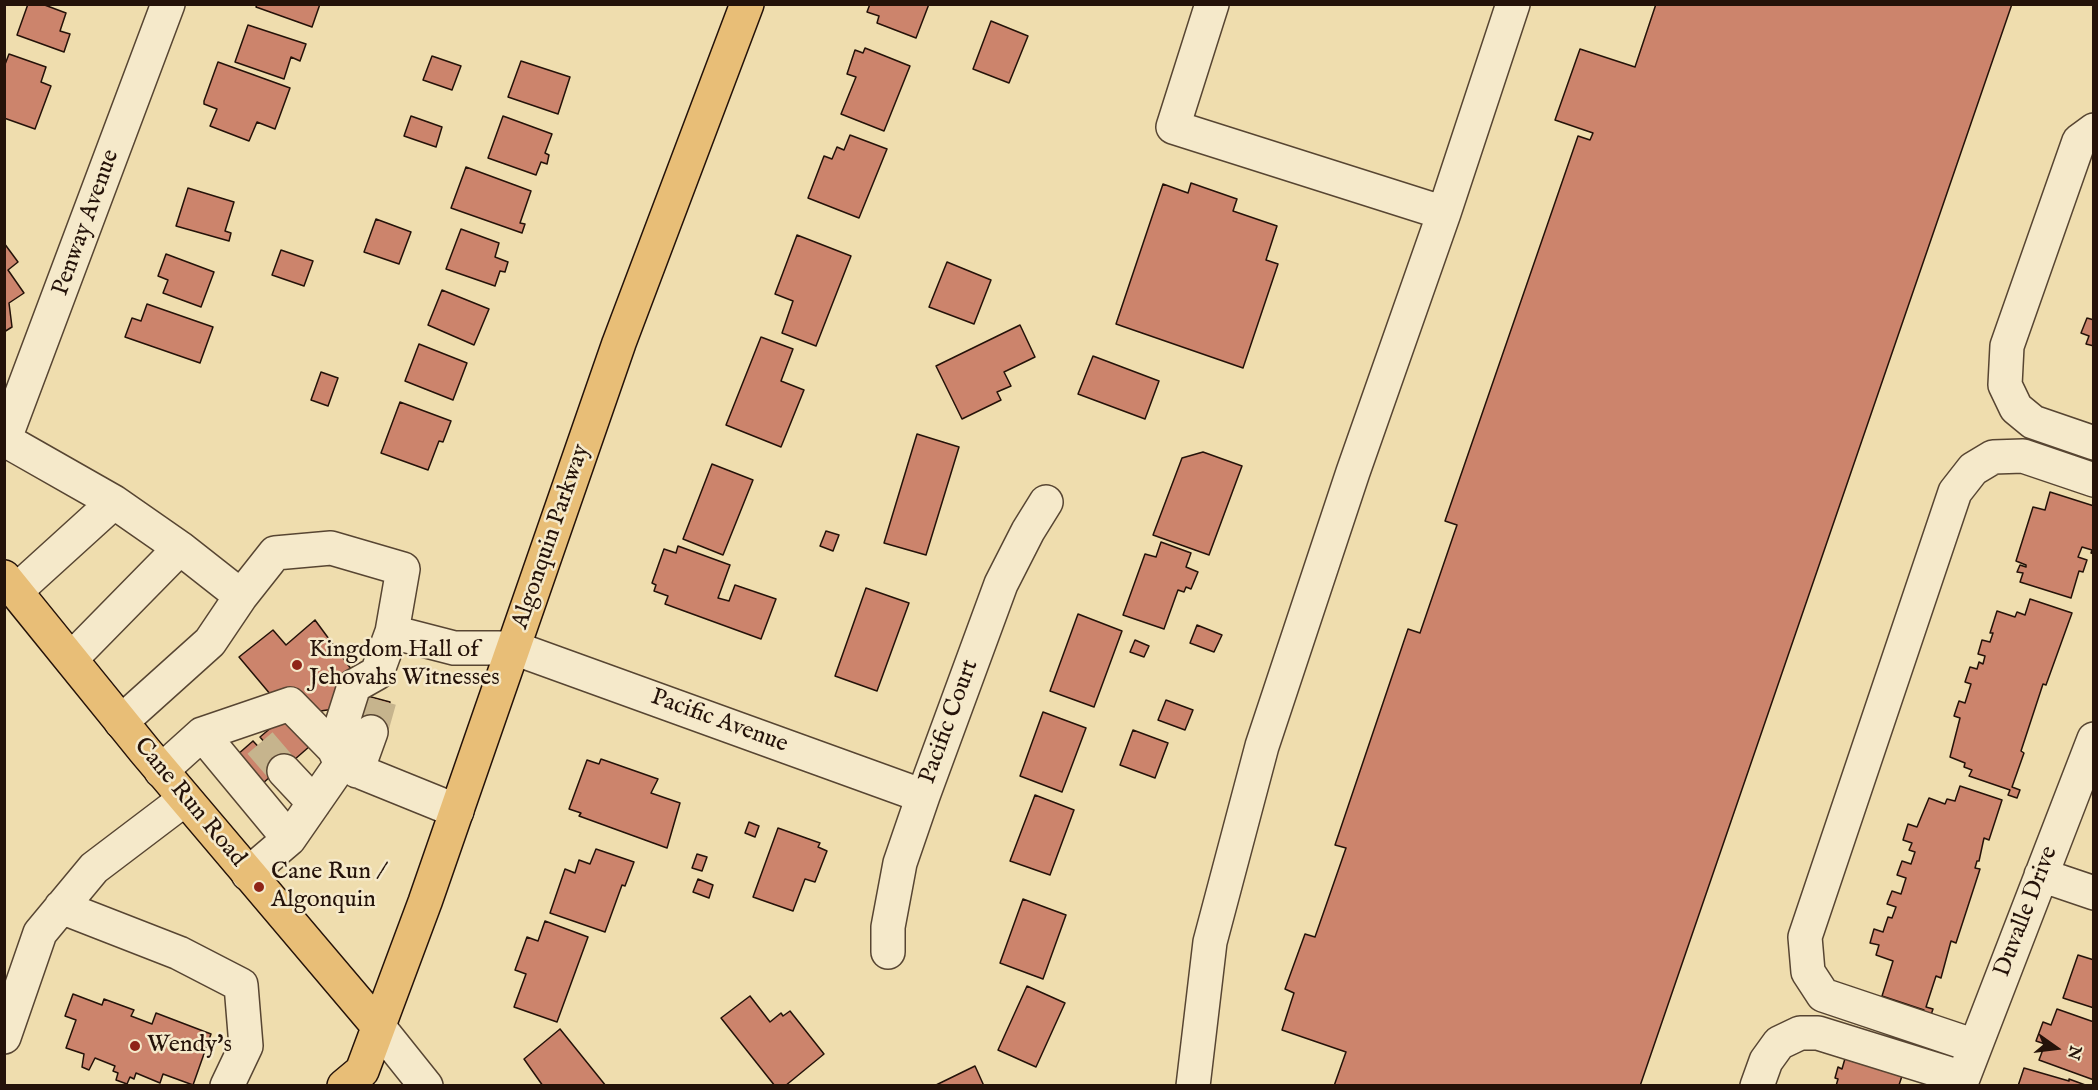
<!DOCTYPE html>
<style>
body{margin:0}
#map{position:relative;width:2098px;height:1090px;overflow:hidden;background:#efddae;font-family:"IM FELL English",serif}
canvas{display:block}
.frame{position:absolute;inset:0;border:6px solid #241209;pointer-events:none}
.north{position:absolute;left:2026px;top:1018px;width:60px;height:60px;-webkit-text-stroke:4px #f5e9ca;paint-order:stroke;rotate:104deg;font-size:16px;font-weight:700;line-height:24px;text-align:center;color:#241209}
.north::after{content:'';display:block;margin:auto;width:21px;height:27px;background:#241209;clip-path:polygon(50% 0,100% 100%,50% 72%,0 100%)}
</style>
<div id="map">
<canvas width="2098" height="1090"></canvas>
<div class="frame"></div>
<div class="north">N</div>
</div>
<script>
const c = document.querySelector('canvas').getContext('2d');
c.lineJoin = 'round';
function fill(path, color) { c.fillStyle = color; c.fill(path, 'evenodd'); }
const shape = rows => new Path2D(rows.map(r => 'M' + r).join(''));
function strokePath(path, color, width, dash) { c.strokeStyle = color; c.lineWidth = width; c.lineCap = dash ? 'butt' : 'round'; c.setLineDash(dash || []); c.stroke(path); }
function label(font, color, halo, rows, align = 'center') {
  c.font = font + ' "IM FELL English",serif'; c.lineWidth = 5; c.setLineDash([]); c.textBaseline = 'middle'; c.strokeStyle = halo; c.fillStyle = color; for (const [text, x, y, turn = 0] of rows) {
    c.save(); c.translate(x, y); c.rotate((+turn || 0) * Math.PI / 180); c.textAlign = isNaN(turn) ? turn : align; if (halo) c.strokeText(text, 0, 0); c.fillText(text, 0, 0); c.restore();
  }
}
const building = shape([
 [28,4,42,4,66,13,60,31,70,34,64,52,17,35,28,4],
 [257,4,320,4,312,27,256,7,257,4],
 [870,4,929,4,916,38,877,23,879,16,867,12,870,4],
 [1656,4,2012,4,1640,1086,1334,1086,1346,1052,1282,1030,1294,993,1285,989,1305,934,1315,937,1346,848,1335,845,1408,629,1420,633,1457,525,1445,521,1578,136,1590,140,1593,133,1555,120,1580,49,1635,67,1656,4],
 [991,21,1028,36,1009,83,973,69,991,21],
 [248,25,306,44,300,61,291,57,284,79,235,62,248,25],
 [865,48,910,66,884,131,841,114,856,77,847,74,855,50,863,53,865,48],
 [9,54,46,67,41,82,51,86,35,129,4,118,4,67,9,54],
 [432,56,461,66,452,90,423,80,432,56],
 [521,61,570,77,558,114,508,97,521,61],
 [218,62,290,88,275,129,257,122,249,141,210,126,217,109,204,104,204,101,218,62],
 [411,116,442,127,436,147,404,136,411,116],
 [503,116,552,134,545,153,549,155,547,164,541,162,536,175,488,158,503,116],
 [850,135,887,149,859,218,808,198,824,156,832,159,837,147,844,150,850,135],
 [466,167,531,191,520,223,525,224,522,233,451,208,466,167],
 [1191,183,1237,199,1233,211,1277,226,1266,260,1278,264,1243,368,1116,324,1163,184,1188,193,1191,183],
 [188,188,234,202,225,231,231,233,229,241,176,226,188,188],
 [376,219,411,232,399,264,364,252,376,219],
 [461,229,499,243,495,257,508,262,505,272,500,271,495,286,446,269,461,229],
 [797,235,851,256,816,346,782,333,793,301,775,294,797,235],
 [4,243,18,262,8,270,24,293,9,303,12,327,4,332,4,243],
 [281,250,313,261,304,286,272,275,281,250],
 [166,254,214,272,201,307,163,293,168,280,158,276,166,254],
 [947,262,991,280,974,324,929,307,947,262],
 [442,290,489,309,474,345,428,325,442,290],
 [147,304,213,327,200,363,125,337,132,318,141,321,147,304],
 [2087,318,2094,320,2094,346,2086,344,2089,336,2081,333,2087,318],
 [1020,325,1035,357,1004,372,1011,386,997,392,1001,400,962,419,936,366,1020,325],
 [761,337,793,349,781,381,804,390,781,447,726,425,761,337],
 [419,344,467,363,453,400,405,381,419,344],
 [1093,356,1159,381,1145,419,1078,394,1093,356],
 [321,372,338,378,328,406,311,400,321,372],
 [400,402,451,421,443,442,439,441,428,470,381,453,400,402],
 [917,434,959,447,926,555,884,543,917,434],
 [1203,452,1242,466,1209,555,1153,535,1182,458,1203,452],
 [712,464,753,480,723,555,683,539,712,464],
 [2050,492,2094,506,2094,554,2091,553,2092,550,2082,547,2078,557,2087,560,2083,572,2079,571,2071,598,2020,582,2023,573,2017,572,2020,565,2026,567,2026,565,2016,561,2033,507,2045,510,2050,492],
 [826,531,839,535,833,551,820,546,826,531],
 [1161,542,1191,553,1186,567,1198,572,1191,589,1186,587,1184,592,1178,590,1164,629,1123,615,1145,554,1156,557,1161,542],
 [678,546,730,565,718,598,729,601,735,585,776,599,761,639,665,604,668,596,654,591,656,585,652,583,664,549,676,553,678,546],
 [866,588,909,603,877,691,835,676,866,588],
 [2030,599,2072,613,2046,685,2043,684,2021,751,2024,753,2012,787,2020,790,2017,798,2008,795,2010,790,1969,776,1972,770,1964,767,1965,763,1950,757,1960,718,1954,716,1959,701,1965,703,1971,684,1965,682,1970,667,1977,669,1979,662,1983,664,1985,656,1978,654,1982,640,1990,642,1993,633,1990,633,1997,611,2015,617,2017,612,2025,615,2030,599],
 [1078,614,1122,631,1094,707,1050,691,1078,614],
 [315,620,354,673,334,709,307,713,276,701,239,657,273,630,286,645,315,620],
 [1197,625,1222,635,1214,652,1190,643,1197,625],
 [1135,640,1149,646,1144,657,1130,652,1135,640],
 [356,693,390,702,381,734,348,726,356,693],
 [1166,700,1193,710,1185,730,1158,720,1166,700],
 [1043,712,1086,728,1062,792,1020,776,1043,712],
 [285,716,310,746,286,767,260,737,285,716],
 [1133,730,1168,743,1155,778,1120,765,1133,730],
 [253,741,279,769,254,791,229,762,253,741],
 [601,759,658,779,651,793,680,803,667,848,579,816,581,813,569,809,587,760,599,764,601,759],
 [1960,786,2002,800,1989,840,1984,838,1979,861,1977,861,1975,868,1980,869,1956,943,1951,941,1941,978,1936,976,1926,1007,1933,1009,1930,1018,1922,1015,1924,1010,1882,996,1893,961,1876,955,1879,945,1870,943,1874,929,1883,932,1888,917,1892,918,1896,907,1887,904,1892,891,1901,894,1906,878,1897,875,1902,861,1911,864,1915,852,1909,850,1912,843,1903,840,1908,824,1917,827,1929,798,1945,804,1947,799,1955,801,1960,786],
 [1035,795,1074,810,1050,875,1010,861,1035,795],
 [749,822,759,826,755,837,745,833,749,822],
 [778,828,820,843,818,847,827,851,815,882,805,879,793,911,753,897,778,828],
 [596,849,634,862,625,886,622,885,605,932,550,913,565,869,575,873,579,860,590,864,596,849],
 [697,854,707,857,702,871,692,868,697,854],
 [698,879,713,885,709,898,693,892,698,879],
 [1023,899,1066,915,1043,979,1000,963,1023,899],
 [545,921,588,937,557,1022,514,1007,526,974,515,970,527,937,538,941,545,921],
 [2078,955,2094,960,2094,1008,2063,998,2078,955],
 [1027,986,1065,1003,1036,1067,998,1050,1027,986],
 [73,994,102,1005,104,999,134,1010,131,1016,152,1024,156,1013,211,1034,193,1085,163,1074,160,1083,136,1073,134,1079,130,1077,127,1084,116,1080,118,1073,113,1071,115,1066,95,1058,89,1070,82,1067,84,1054,66,1048,76,1020,65,1016,73,994],
 [750,996,770,1022,781,1013,783,1016,790,1011,824,1054,785,1086,775,1086,721,1018,750,996],
 [2057,1009,2094,1022,2094,1080,2039,1060,2045,1044,2036,1041,2043,1022,2051,1025,2057,1009],
 [560,1029,606,1086,543,1086,524,1059,560,1029],
 [1846,1055,1902,1076,1899,1085,1836,1086,1838,1079,1835,1078,1838,1067,1842,1069,1846,1055],
 [975,1066,984,1086,934,1086,975,1066],
 [2024,1068,2069,1081,2069,1079,2088,1086,2018,1086,2024,1068]
]);
fill(building, '#cc846c');
strokePath(building, '#241209', 1.5);
strokePath(shape([
 [371,732,380,700],
 [260,743,284,771]
]), '#c6b48d', 33, [33, 16]);
const minor = shape([
 [1212,4,1173,127,1444,213],
 [2094,130,2079,141,2007,346,2005,385,2016,408,2033,422,2094,443],
 [5,440,114,502],
 [4,441,168,4],
 [180,548,241,596],
 [16,591,114,502,180,548,71,659],
 [121,722,210,642,241,596,275,553,331,548,403,569,392,632],
 [202,734,289,839],
 [341,764,457,811],
 [161,771,202,734,290,704,334,749],
 [284,771,314,803],
 [357,771,371,732],
 [248,874,289,839,341,764,334,749,354,686,377,673,392,632,454,648,514,648,923,796],
 [2041,875,2094,893],
 [61,907,179,953,241,985,246,1046,227,1086],
 [888,952,888,927,900,863,923,796,1001,584,1028,531,1046,502],
 [378,1026,426,1086],
 [4,1037,40,933,94,868,185,799],
 [1975,1046,1823,995,1808,972,1805,937,1955,492,1973,469,1993,457,2023,456,2094,480],
 [1193,1086,1210,942,1262,746,1353,472,1444,213,1513,4],
 [1757,1086,1766,1061,1779,1043,1800,1033,1818,1033,1963,1078],
 [1960,1086,2094,739]
]);
const major = shape([
 [4,577,145,751,378,1026],
 [344,1086,362,1071,425,902,619,343,747,4]
]);
strokePath(minor, '#574532', 36);
strokePath(major, '#241209', 36);
strokePath(minor, '#f5e9ca', 33);
strokePath(major, '#e8be77', 33);
for (const [x, y, r, color] of [
 [297,665,6,"#8f2418"],
 [259,887,6,"#8f2418"],
 [135,1046,6,"#8f2418"]
]) { const dot = new Path2D(); dot.arc(x, y, r, 0, 2 * Math.PI); c.fillStyle = color; c.fill(dot); strokePath(dot, '#f5e9ca', 2); }
label('24px', '#241209', '#f5e9ca', [
 ["Penway Avenue",87,223,-70],
 ["Algonquin Parkway",552,537,-71],
 ["Pacific Avenue",719,722,20],
 ["Pacific Court",950,722,-70],
 ["Cane Run Road",189,803,50],
 ["Duvalle Drive",2027,912,-69]
]);
label('24px', '#241209', '#f5e9ca', [
 ["Kingdom Hall of",309,651],
 ["Jehovahs Witnesses",309,679],
 ["Cane Run /",271,873],
 ["Algonquin",271,901],
 ["Wendy's",147,1046]
], 'left');
</script>
